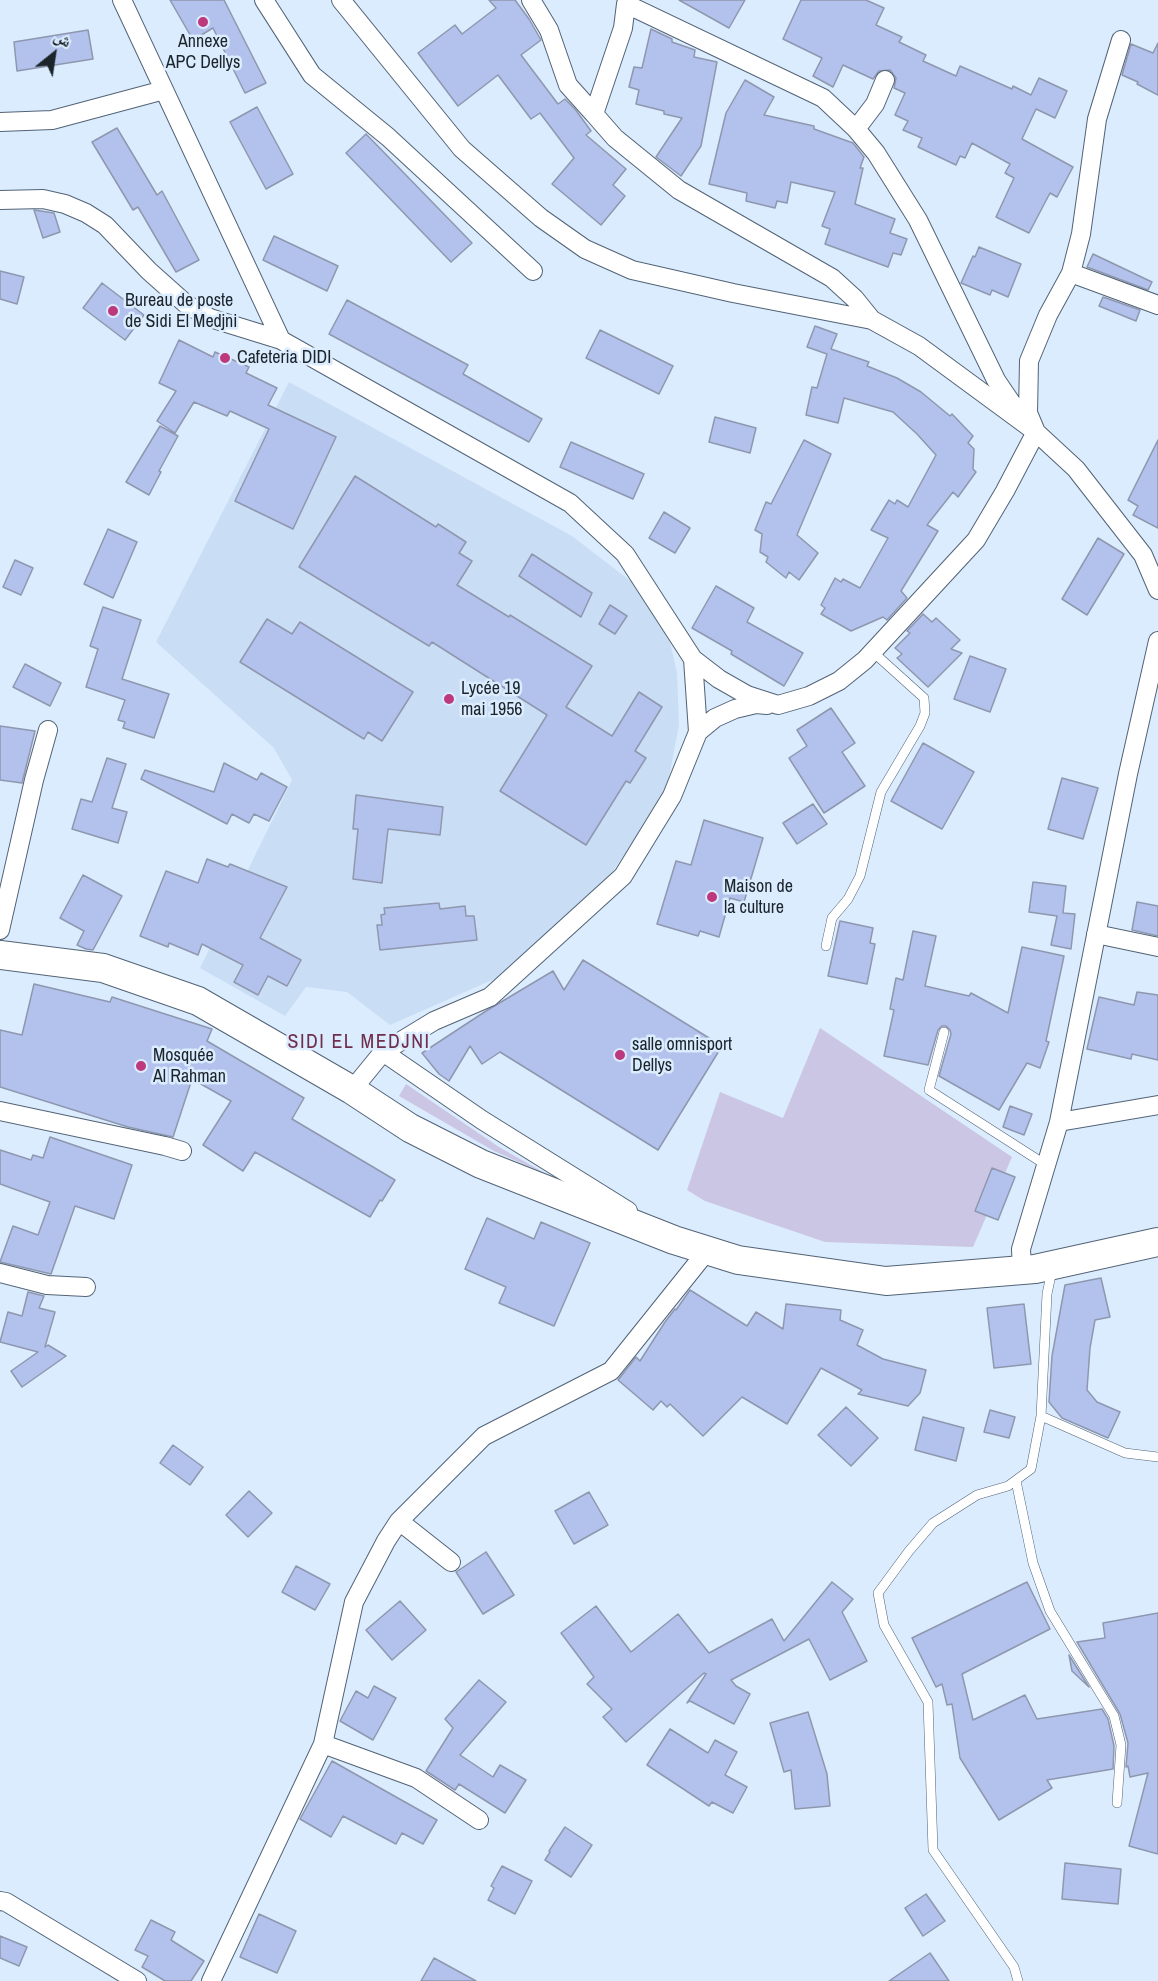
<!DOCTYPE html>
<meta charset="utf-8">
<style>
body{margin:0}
#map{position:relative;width:1158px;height:1981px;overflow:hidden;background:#dbecfe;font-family:"Archivo Narrow","Noto Naskh Arabic",sans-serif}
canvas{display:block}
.north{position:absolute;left:24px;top:24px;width:60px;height:60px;-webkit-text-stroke:4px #dbecfe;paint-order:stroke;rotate:30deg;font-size:16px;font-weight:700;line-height:24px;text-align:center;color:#1b232b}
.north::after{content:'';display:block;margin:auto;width:21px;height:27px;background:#1b232b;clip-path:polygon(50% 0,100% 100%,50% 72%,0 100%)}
</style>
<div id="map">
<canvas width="1158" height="1981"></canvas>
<div class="north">ش</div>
</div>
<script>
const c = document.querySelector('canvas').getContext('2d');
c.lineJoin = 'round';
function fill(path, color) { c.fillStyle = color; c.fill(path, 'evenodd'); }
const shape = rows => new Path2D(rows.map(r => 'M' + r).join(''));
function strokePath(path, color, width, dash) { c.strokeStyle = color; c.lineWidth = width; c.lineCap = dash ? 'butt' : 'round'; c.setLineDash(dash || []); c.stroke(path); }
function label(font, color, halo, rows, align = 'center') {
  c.font = font + ' "Archivo Narrow",sans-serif'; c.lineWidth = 5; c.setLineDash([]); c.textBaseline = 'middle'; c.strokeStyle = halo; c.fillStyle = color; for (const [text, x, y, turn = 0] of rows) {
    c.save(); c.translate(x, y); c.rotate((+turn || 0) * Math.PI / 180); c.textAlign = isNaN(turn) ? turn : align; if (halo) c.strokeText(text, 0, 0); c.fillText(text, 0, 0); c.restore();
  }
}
fill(shape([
 [289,382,572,536,637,586,667,629,677,673,679,725,666,793,598,893,499,977,390,1025,347,992,306,987,285,1016,200,968,292,780,274,748,156,642]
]), '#c9ddf4');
fill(shape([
 [820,1028,1012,1157,973,1247,825,1242,705,1201,687,1190,720,1092,783,1118],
 [406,1084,499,1147,548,1175,494,1151,399,1096]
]), '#cac6e4');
const building = shape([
 [170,0,224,0,266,83,245,93,213,28,193,40,170,0],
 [489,0,515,0,529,19,541,40,521,55,558,104,565,99,575,109,591,131,586,135,626,169,613,185,625,196,601,225,552,184,574,158,540,113,531,119,498,75,458,106,418,53,455,25,462,34,496,8,489,0],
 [679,0,745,0,729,28,679,0],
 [801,0,866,0,884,8,876,25,902,37,899,42,926,55,923,61,956,76,960,66,1012,89,1013,86,1031,95,1039,78,1067,91,1055,118,1036,109,1022,139,1073,167,1057,197,1050,193,1029,233,996,217,1014,178,1005,173,1010,164,972,143,965,158,960,156,956,165,918,147,922,138,903,130,908,121,895,115,905,93,894,88,896,78,890,70,879,71,873,79,843,65,833,87,813,76,822,58,783,39,801,0],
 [651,29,672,39,672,42,695,50,694,57,717,62,701,146,681,176,656,157,682,118,664,114,664,111,636,104,639,90,629,87,634,67,642,68,651,29],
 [88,30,93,59,17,71,14,42,88,30],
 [1158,43,1158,95,1137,84,1138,82,1122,75,1131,44,1153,53,1158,43],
 [745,80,774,97,764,115,814,126,814,129,853,143,864,157,860,168,863,168,855,204,895,219,890,233,907,239,901,255,893,253,888,267,825,244,830,229,822,226,835,192,791,182,787,203,777,201,775,208,746,201,747,193,709,184,726,113,745,80],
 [257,107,293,174,266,189,230,122,257,107],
 [117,128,157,195,162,191,199,260,176,272,138,207,133,210,92,142,117,128],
 [366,134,472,243,451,262,346,153,366,134],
 [34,210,54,213,60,232,43,238,34,210],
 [274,236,338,266,327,291,263,260,274,236],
 [979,247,1021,264,1008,297,992,290,990,295,961,283,973,256,975,257,979,247],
 [1093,254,1152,282,1148,290,1087,267,1093,254],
 [0,271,24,277,17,304,0,299,0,271],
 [102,283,144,315,125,340,83,308,102,283],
 [1103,297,1140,310,1136,321,1099,306,1103,297],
 [347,300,468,365,463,374,542,419,529,442,329,334,347,300],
 [815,326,837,334,831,349,869,362,867,366,897,378,921,392,950,416,952,414,973,436,968,443,974,449,973,469,976,472,958,497,953,492,927,525,938,531,901,591,907,598,887,620,883,617,851,631,821,614,825,608,821,605,835,578,841,582,843,579,860,588,888,538,871,530,889,500,895,504,897,500,908,507,936,455,917,434,893,412,844,398,838,423,806,415,812,387,817,388,827,354,807,347,815,326],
 [600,330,673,366,659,394,586,358,600,330],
 [179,340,213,357,215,352,249,367,246,373,277,388,268,405,336,437,293,529,235,501,269,429,230,411,227,416,194,402,175,433,157,421,176,391,159,383,179,340],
 [715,417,756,428,750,453,709,442,715,417],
 [160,426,178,436,159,471,161,472,149,495,126,482,160,426],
 [804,440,831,454,797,535,818,553,799,580,789,572,786,578,766,562,768,557,760,552,762,534,755,530,766,502,771,504,804,440],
 [1158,440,1158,528,1133,515,1138,506,1128,500,1158,440],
 [571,442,644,474,633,499,560,467,571,442],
 [355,476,436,527,438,524,466,542,459,553,472,561,457,585,509,617,510,615,592,666,566,707,612,736,639,692,662,707,635,751,646,758,630,783,626,781,586,845,500,791,547,715,432,642,429,646,299,567,355,476],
 [664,512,690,528,675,553,649,538,664,512],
 [108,529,137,542,113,598,84,584,108,529],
 [1098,538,1124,554,1087,615,1062,599,1098,538],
 [532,554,592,593,581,617,519,576,532,554],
 [15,560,33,568,21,595,3,587,15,560],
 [716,586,754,608,747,622,803,653,784,686,731,654,732,651,692,628,716,586],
 [610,605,627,616,615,634,599,624,610,605],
 [103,607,141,620,122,679,169,694,154,738,123,728,125,722,118,720,125,700,86,687,98,649,90,646,103,607],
 [923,614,932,622,936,618,960,640,951,649,962,653,928,687,897,658,902,654,895,648,910,633,907,631,923,614],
 [267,619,292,634,300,622,413,692,382,741,368,732,364,739,240,662,267,619],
 [970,656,1006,669,990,712,954,699,970,656],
 [25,664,61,683,50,706,13,687,25,664],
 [831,708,855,743,842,752,865,786,824,813,789,758,807,746,797,730,831,708],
 [0,726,35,731,22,783,0,780,0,726],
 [923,743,974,772,942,829,891,801,923,743],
 [107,758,126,764,112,808,127,812,118,843,72,829,81,799,92,802,107,758],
 [224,763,257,780,261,773,287,787,269,821,254,814,249,823,232,814,227,824,141,779,145,770,214,792,224,763],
 [1062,778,1098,788,1083,839,1048,829,1062,778],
 [356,795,443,807,440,835,388,829,382,883,353,879,358,829,353,829,356,795],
 [813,804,827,824,797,844,783,823,813,804],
 [704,820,763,838,744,902,730,898,719,937,700,931,698,936,657,924,676,861,691,865,704,820],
 [207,859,228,867,230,864,287,887,260,938,301,960,287,986,268,976,258,995,234,982,243,965,202,944,198,955,169,943,168,947,140,936,166,871,198,883,207,859],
 [83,875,122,896,93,950,86,949,77,945,84,931,60,918,83,875],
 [1033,882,1066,886,1063,913,1075,914,1071,949,1051,945,1057,916,1029,912,1033,882],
 [1137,902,1158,906,1158,936,1132,930,1137,902],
 [439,903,440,909,465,906,466,916,474,916,477,940,380,950,377,925,382,925,381,915,385,914,384,908,439,903],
 [840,921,873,928,870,943,875,944,867,984,828,976,840,921],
 [913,931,936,936,925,986,969,996,971,993,1008,1013,1022,947,1064,956,1046,1041,1049,1042,1040,1068,1027,1063,999,1110,939,1076,951,1034,950,1030,946,1026,942,1026,938,1030,928,1065,884,1056,894,1010,890,1009,896,978,903,980,913,931],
 [583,960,722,1046,658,1150,500,1052,482,1064,470,1046,449,1081,439,1074,422,1053,486,1011,553,971,564,990,583,960],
 [34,984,110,1002,112,997,212,1029,207,1041,304,1098,292,1119,395,1180,382,1201,380,1200,370,1217,255,1152,243,1171,203,1145,231,1101,192,1079,173,1137,128,1127,0,1087,0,1030,22,1035,34,984],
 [1137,992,1158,995,1158,1060,1132,1054,1131,1059,1087,1049,1099,997,1134,1005,1137,992],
 [1010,1106,1032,1114,1024,1135,1003,1127,1010,1106],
 [50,1137,132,1165,114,1219,75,1206,51,1274,0,1262,13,1226,38,1235,50,1202,0,1184,0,1150,31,1160,33,1155,43,1158,50,1137],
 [992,1168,1015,1177,998,1220,975,1211,992,1168],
 [487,1218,534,1239,541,1222,590,1243,554,1326,499,1303,506,1287,465,1269,487,1218],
 [1101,1278,1110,1317,1095,1320,1090,1348,1087,1390,1097,1402,1120,1412,1108,1438,1062,1418,1049,1402,1052,1356,1065,1285,1101,1278],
 [690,1290,747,1326,756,1312,783,1329,786,1304,841,1310,840,1320,863,1330,857,1345,883,1359,926,1370,920,1393,908,1406,858,1394,862,1390,821,1368,787,1424,742,1397,703,1436,670,1404,667,1407,661,1401,653,1410,618,1380,636,1357,640,1361,665,1322,675,1309,676,1310,690,1290],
 [28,1292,44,1296,39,1308,55,1312,45,1347,48,1345,66,1356,22,1387,11,1371,38,1352,0,1342,8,1312,22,1316,28,1292],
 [1024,1304,1031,1364,994,1368,987,1308,1024,1304],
 [846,1407,878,1438,851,1466,818,1435,846,1407],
 [990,1410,1015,1417,1009,1438,984,1432,990,1410],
 [923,1417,964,1428,956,1461,915,1450,923,1417],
 [173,1445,203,1467,190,1485,160,1463,173,1445],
 [249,1491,272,1513,248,1537,226,1515,249,1491],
 [589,1492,608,1525,574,1544,555,1511,589,1492],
 [486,1552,514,1595,483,1614,456,1572,486,1552],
 [296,1566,330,1584,315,1610,282,1592,296,1566],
 [832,1582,853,1599,842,1612,867,1661,830,1680,809,1639,731,1680,736,1686,750,1694,734,1724,690,1701,687,1703,706,1674,704,1673,626,1742,603,1717,612,1709,587,1684,594,1677,561,1633,596,1606,631,1652,678,1614,709,1653,772,1619,784,1641,832,1582],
 [1027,1582,1050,1629,962,1674,973,1720,1025,1695,1037,1719,1102,1709,1108,1719,1114,1746,1113,1769,1047,1780,1052,1788,999,1820,960,1758,952,1704,947,1705,942,1684,936,1687,912,1638,1027,1582],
 [400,1601,426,1630,392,1660,366,1630,400,1601],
 [1158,1613,1158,1854,1129,1846,1148,1773,1130,1777,1128,1766,1126,1767,1128,1743,1120,1714,1077,1642,1105,1638,1103,1623,1158,1613],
 [1069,1655,1089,1687,1072,1671,1069,1655],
 [479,1680,506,1702,460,1755,493,1777,500,1765,526,1780,505,1813,459,1784,455,1790,426,1771,453,1728,445,1719,479,1680],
 [374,1686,396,1698,373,1740,340,1721,356,1691,368,1698,374,1686],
 [808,1712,827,1774,830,1806,795,1809,791,1770,784,1772,770,1723,808,1712],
 [670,1729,708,1753,715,1740,737,1752,725,1775,747,1787,733,1813,712,1802,709,1806,647,1765,670,1729],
 [332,1761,437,1820,423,1844,402,1833,396,1844,343,1816,331,1837,300,1819,332,1761],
 [565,1827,592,1845,571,1877,545,1860,550,1852,549,1851,565,1827],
 [1065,1863,1121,1869,1118,1904,1062,1899,1065,1863],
 [502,1866,532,1881,515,1914,488,1900,494,1888,491,1886,502,1866],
 [926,1894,945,1921,923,1936,905,1908,926,1894],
 [259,1914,296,1931,277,1973,240,1957,259,1914],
 [151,1920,175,1932,171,1940,204,1961,191,1981,165,1981,142,1967,148,1956,135,1950,151,1920],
 [0,1936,27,1947,19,1966,0,1958,0,1936],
 [930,1953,949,1981,889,1981,930,1953],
 [434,1958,476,1981,421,1981,434,1958]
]);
fill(building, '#b3c2ed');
strokePath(building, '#8f97af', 1.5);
const service = shape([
 [826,946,832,918,848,899,860,876,881,792,920,726,925,713,924,698,873,652],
 [944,1032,929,1090,1046,1165],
 [1041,1416,1125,1453,1158,1457],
 [1016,1481,1033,1563,1050,1611,1114,1716,1121,1745,1117,1803],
 [1018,1981,1014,1967,933,1850,928,1702,884,1625,878,1593,909,1551,933,1523,977,1495,1008,1486,1031,1469,1041,1416,1047,1294,1052,1270]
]);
const minor = shape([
 [122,0,281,340,570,503,625,554,693,659,698,732,672,796,623,876,490,997,434,1021,383,1052,352,1090],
 [264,0,312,75,388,137,533,271],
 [341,0,462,149,541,218,585,249,632,270,733,293,872,320,919,346,1036,432,1076,469,1143,555,1158,590],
 [531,0,549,30,568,85,594,114],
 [0,122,52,120,164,90],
 [856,129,875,104,885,80],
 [0,200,43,199,65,204,86,213,105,225,149,271,186,304,210,318,281,340],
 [1071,273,1158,305],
 [872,320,855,299,832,278,679,190,615,138,594,114,623,28,626,4,823,98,856,129,876,153,918,220,996,380,1017,411,1036,432],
 [693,659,719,679,747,695,778,705,809,696,839,681,865,660,976,540,1005,491,1036,432,1028,413,1029,361,1048,315,1071,273,1081,234,1097,119,1121,40],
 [698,732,715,718,735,709,756,704,767,705],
 [0,930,34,780,48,730],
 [1096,934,1158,947],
 [383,1052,482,1120,628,1211],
 [0,1111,165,1146,182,1151],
 [1059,1122,1158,1105],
 [1022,1270,1021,1249,1059,1122,1128,774,1158,641],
 [0,1273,47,1285,86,1287],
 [399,1521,451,1562],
 [323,1744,416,1778,479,1820],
 [0,1901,6,1902,137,1981],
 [211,1981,323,1744,354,1602,386,1541,399,1521,484,1436,611,1371,707,1251]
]);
const primary = shape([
 [0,955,103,968,198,1001,352,1090,410,1128,481,1164,674,1240,738,1260,886,1281,1035,1269,1158,1242]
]);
strokePath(service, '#526376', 10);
strokePath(minor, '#526376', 20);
strokePath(primary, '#526376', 30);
strokePath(service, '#fff', 9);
strokePath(minor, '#fff', 18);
strokePath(primary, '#fff', 28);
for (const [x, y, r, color] of [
 [203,22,6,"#bd387c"],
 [113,311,6,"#bd387c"],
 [225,358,6,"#bd387c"],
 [449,699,6,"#bd387c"],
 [712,897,6,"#bd387c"],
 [620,1055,6,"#bd387c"],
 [141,1066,6,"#bd387c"]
]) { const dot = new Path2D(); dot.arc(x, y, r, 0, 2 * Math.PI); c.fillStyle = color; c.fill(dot); strokePath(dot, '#dbecfe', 2); }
label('18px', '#1b232b', '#dbecfe', [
 ["Annexe",203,42,"center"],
 ["APC Dellys",203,63,"center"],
 ["Bureau de poste",125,301],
 ["de Sidi El Medjni",125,322],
 ["Cafeteria DIDI",237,358],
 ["Lycée 19",461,689],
 ["mai 1956",461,710],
 ["Maison de",724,887],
 ["la culture",724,908],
 ["salle omnisport",632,1045],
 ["Dellys",632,1066],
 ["Mosquée",153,1056],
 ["Al Rahman",153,1077]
], 'left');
c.letterSpacing = '1.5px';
label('20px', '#6f2e4c', '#dbecfe', [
 ["SIDI EL MEDJNI",359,1043]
]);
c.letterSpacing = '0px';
</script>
